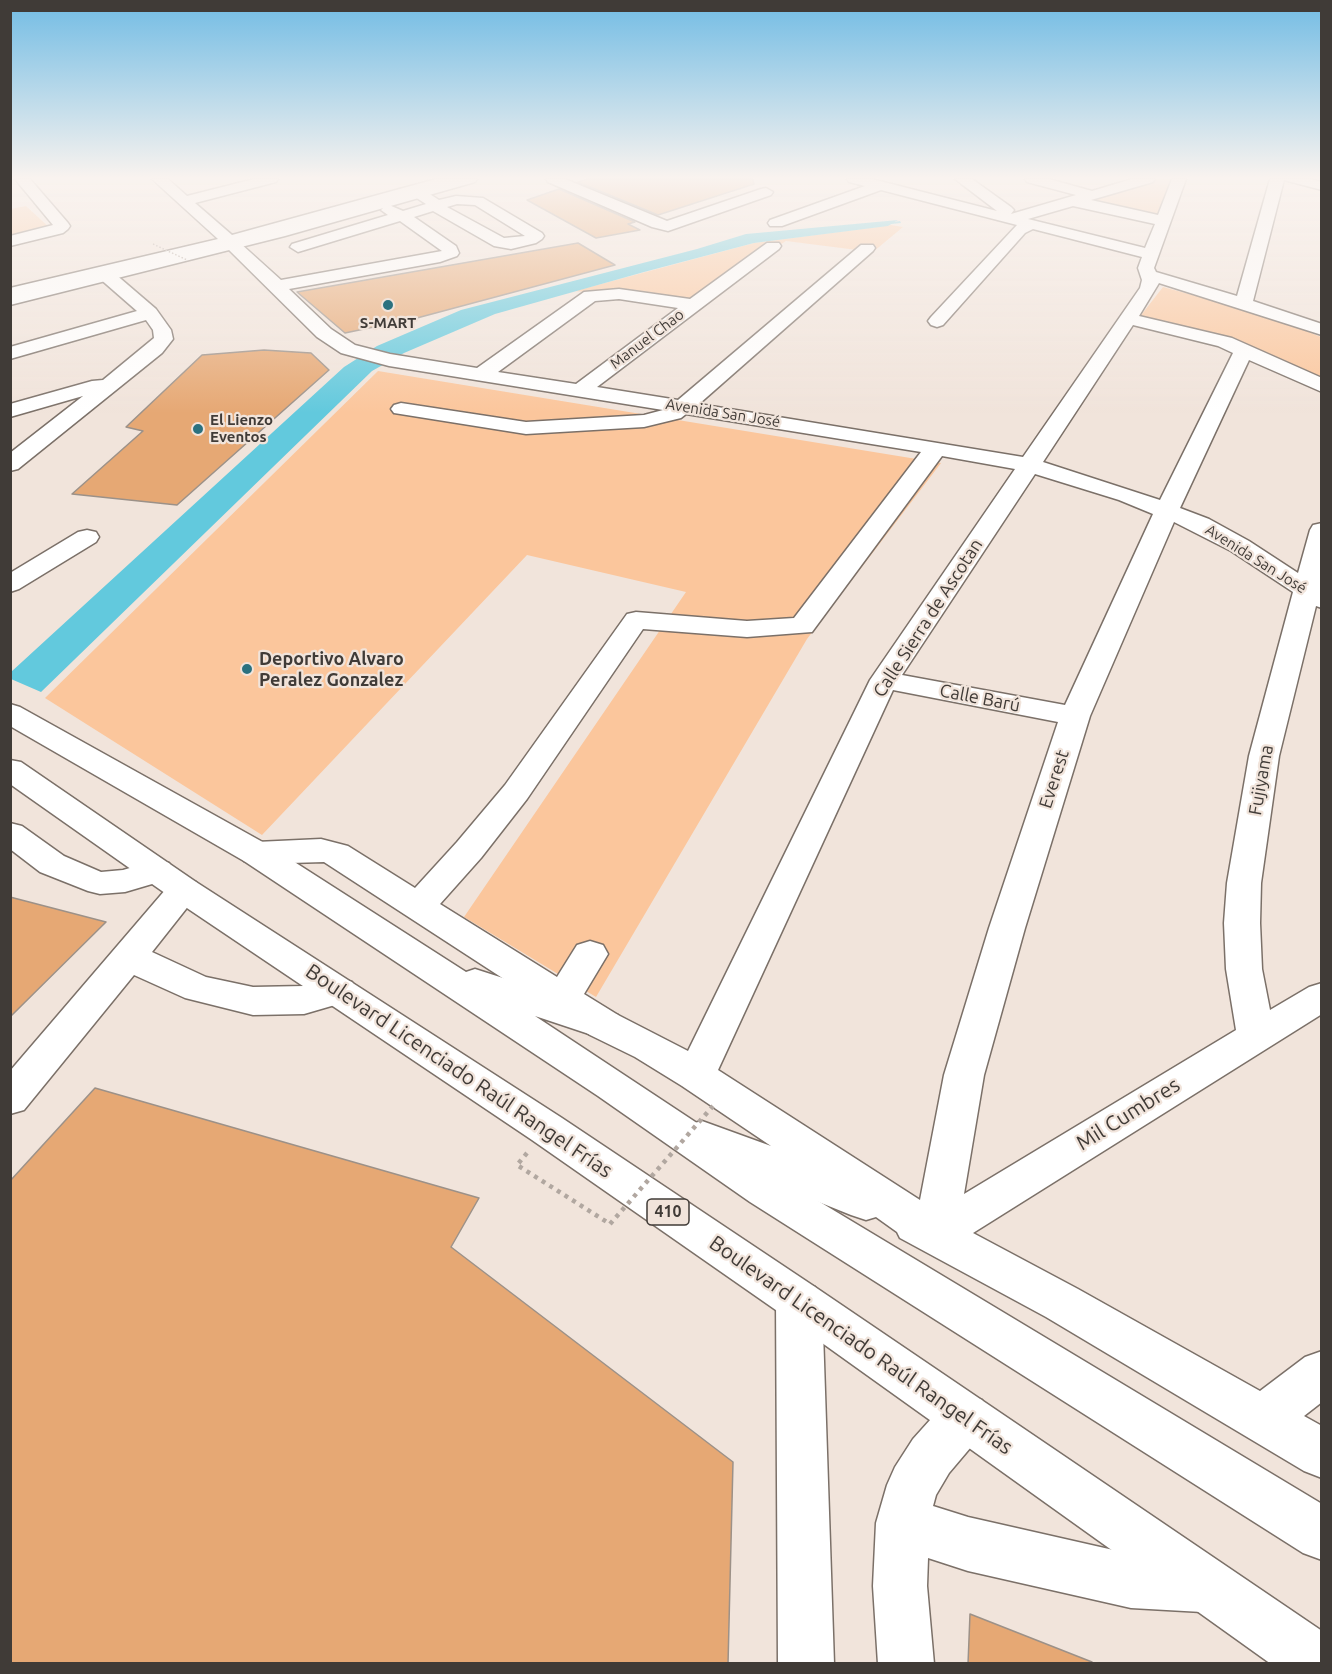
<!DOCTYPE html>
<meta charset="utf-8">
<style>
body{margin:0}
#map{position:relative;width:1332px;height:1674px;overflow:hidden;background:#f1e4db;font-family:Ubuntu,sans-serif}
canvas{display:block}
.frame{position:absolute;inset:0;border:12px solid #403b37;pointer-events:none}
</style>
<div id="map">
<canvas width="1332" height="1674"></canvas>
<div class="frame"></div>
</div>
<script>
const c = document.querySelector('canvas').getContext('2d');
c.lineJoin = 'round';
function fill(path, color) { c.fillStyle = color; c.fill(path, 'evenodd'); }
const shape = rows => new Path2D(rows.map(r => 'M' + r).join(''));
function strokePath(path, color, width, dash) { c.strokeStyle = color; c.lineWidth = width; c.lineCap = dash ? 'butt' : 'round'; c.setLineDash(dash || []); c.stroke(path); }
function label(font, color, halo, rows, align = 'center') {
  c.font = font + ' Ubuntu,sans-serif'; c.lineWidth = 4.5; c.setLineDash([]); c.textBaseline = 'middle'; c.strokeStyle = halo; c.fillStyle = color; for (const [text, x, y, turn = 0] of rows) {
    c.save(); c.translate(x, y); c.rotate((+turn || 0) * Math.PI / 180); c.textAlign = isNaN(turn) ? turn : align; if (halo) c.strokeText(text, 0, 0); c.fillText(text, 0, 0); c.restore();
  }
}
fill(shape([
 [1155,179,1174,179,1156,219,1080,201],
 [26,206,50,228,11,237,10,209],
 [891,225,903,227,873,252,786,241,690,303,575,291,754,243],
 [1163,287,1263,314,1321,337,1321,383,1230,338,1138,319],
 [378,371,941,463,807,639,596,997,464,917,686,592,527,555,262,835,45,698]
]), '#fbc69c');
fill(shape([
 [898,220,888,226,754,243,644,272,495,314,404,353,372,371,41,692,11,679,11,672,344,367,377,346,461,310,697,249,746,234]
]), '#62c9dd');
fill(shape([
 [900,221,901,223,882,225,880,224,900,221]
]), '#62c9dd');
const building = shape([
 [587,179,753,179,754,184,658,215,578,182,587,179],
 [559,189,635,222,628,224,640,230,596,238,527,200,559,189],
 [578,243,615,265,417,318,345,333,297,292,578,243],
 [264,350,311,353,329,370,177,505,72,494,143,431,126,427,202,355,264,350],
 [10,897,106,922,10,1017,10,897],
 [95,1088,479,1198,451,1247,733,1462,728,1664,10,1664,10,1181,95,1088],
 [970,1614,1092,1662,1092,1664,968,1664,970,1614]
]);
fill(building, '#e6a874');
strokePath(building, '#9c9188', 1.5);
const minor = shape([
 [15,179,30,179,68,223,70,226,68,229,63,233,10,246,10,236,53,225,15,179],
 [152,179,168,179,187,196,254,179,278,179,276,182,195,203,232,235,436,179,460,179,458,182,425,191,439,200,456,196,483,198,542,233,544,236,542,239,536,243,511,249,494,246,433,211,414,217,456,246,459,253,457,256,440,262,289,289,331,329,355,345,390,354,477,368,584,292,619,289,690,299,767,243,779,243,781,246,779,249,597,387,678,400,861,245,873,245,875,248,873,251,699,404,1023,457,1140,288,1142,280,1138,268,1142,257,1033,229,1025,233,943,325,937,327,931,325,928,321,931,317,1017,225,881,190,782,226,770,226,768,223,770,220,865,186,849,182,847,179,872,179,997,211,955,179,972,179,1011,207,1014,210,1011,214,1076,195,1027,182,1025,179,1049,179,1092,191,1132,179,1155,179,1153,182,1091,200,1158,215,1172,179,1186,179,1154,268,1156,272,1237,296,1270,179,1310,179,1322,182,1322,190,1284,180,1253,301,1322,324,1322,335,1159,283,1139,316,1232,338,1322,378,1322,392,1249,360,1180,508,1209,519,1249,541,1298,573,1310,530,1313,525,1322,523,1322,608,1316,606,1279,756,1261,883,1260,923,1262,969,1270,1010,1309,987,1322,983,1322,1014,973,1233,1078,1289,1260,1391,1305,1357,1322,1351,1322,1402,1304,1416,1322,1426,1322,1478,1304,1471,1046,1317,900,1238,897,1232,876,1217,866,1220,851,1215,687,1149,681,1137,687,1125,702,1121,771,1146,682,1086,635,1057,590,1035,324,862,256,864,244,861,239,853,244,845,256,842,321,839,348,846,415,888,457,842,505,785,627,614,636,612,747,621,794,618,921,452,686,414,681,418,644,427,526,434,394,413,391,409,394,405,401,403,526,422,644,415,663,410,389,366,341,353,317,337,226,247,114,273,156,309,171,330,173,339,162,353,18,469,10,471,10,453,83,396,10,417,10,404,92,381,103,380,154,338,153,330,146,320,10,359,10,347,137,311,98,277,10,298,10,288,218,239,152,179],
 [412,195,426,204,403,211,389,205,384,207,381,210,388,215,292,244,290,247,298,252,400,221,442,251,281,280,240,243,412,195],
 [457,204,475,205,525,236,504,238,447,207,457,204],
 [1073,206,1155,224,1145,248,1028,219,1073,206],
 [619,299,678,308,576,384,498,372,595,301,619,299],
 [1133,325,1218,346,1233,353,1160,500,1043,462,1133,325],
 [942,456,1015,469,870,680,688,1051,618,1015,584,994,608,954,603,945,590,941,577,945,557,977,440,904,481,858,527,799,643,629,747,637,812,632,942,456],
 [1035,474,1119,500,1153,514,1065,705,902,675,1035,474],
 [1174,522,1231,551,1293,592,1249,756,1227,883,1224,923,1226,969,1236,1030,964,1194,984,1075,1025,928,1090,716,1174,522],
 [893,690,1058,722,989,928,944,1075,920,1200,718,1070,893,690],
 [546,179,565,179,667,221,761,189,766,188,773,192,771,195,668,231,652,227,548,182,546,179],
 [87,530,96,532,99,537,96,542,19,589,10,592,10,573,78,532,87,530],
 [10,823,22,826,64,856,101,872,123,870,157,860,169,863,174,871,169,879,125,892,100,894,88,891,40,872,10,849,10,823],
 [184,879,196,882,201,890,152,952,206,977,253,987,304,986,339,978,352,982,358,991,352,1000,304,1014,253,1015,185,998,134,975,24,1110,10,1114,10,1071,172,882,184,879],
 [799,1281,815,1287,822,1301,834,1664,778,1664,776,1301,783,1287,799,1281],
 [965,1394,982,1400,990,1417,982,1434,949,1473,936,1495,933,1506,968,1517,1131,1554,1202,1558,1221,1566,1229,1585,1221,1604,1202,1612,1131,1608,968,1571,928,1558,927,1586,934,1664,878,1664,873,1586,876,1523,887,1485,895,1467,913,1439,948,1400,965,1394]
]);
const major = shape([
 [454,179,477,179,475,182,285,236,10,305,10,295,274,230,454,179],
 [10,704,20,707,268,845,466,972,475,969,618,1015,623,1025,618,1035,604,1039,535,1016,780,1178,1322,1504,1322,1560,1303,1553,750,1202,598,1096,244,861,10,726,10,704],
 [10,760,21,762,196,882,562,1118,815,1287,1322,1631,1322,1664,1271,1664,783,1315,532,1140,172,898,10,784,10,760]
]);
strokePath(minor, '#7b7068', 3);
strokePath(major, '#7b7068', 3);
strokePath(shape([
 [527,1153,517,1165,610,1224]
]), '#b1a7a0', 4.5, [4, 5]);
fill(minor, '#fff');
fill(major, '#fff');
strokePath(shape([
 [153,244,187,260]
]), '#b1a7a0', 1.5, [1.5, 2]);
strokePath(shape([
 [610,1224,713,1106]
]), '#b1a7a0', 4.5, [4, 5]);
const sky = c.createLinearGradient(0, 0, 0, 413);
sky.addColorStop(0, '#72bce4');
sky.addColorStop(0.43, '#f9f3ef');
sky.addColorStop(1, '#f9f3ef00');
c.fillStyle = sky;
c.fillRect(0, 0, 1332, 413);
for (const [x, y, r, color] of [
 [388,305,6,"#2b717f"],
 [198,429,6,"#2b717f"],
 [247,669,6,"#2b717f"]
]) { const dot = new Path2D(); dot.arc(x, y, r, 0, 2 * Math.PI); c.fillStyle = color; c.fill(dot); strokePath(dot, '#f1e4db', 2); }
label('bold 15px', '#403b37', '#f1e4db', [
 ["S-MART",388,323],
 ["El Lienzo",210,420,"left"],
 ["Eventos",210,437,"left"]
]);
label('15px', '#403b37', '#f1e4db', [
 ["Manuel Chao",647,339,-37],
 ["Avenida San José",723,413,9],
 ["Avenida San José",1256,559,32]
]);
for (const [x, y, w] of [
 [668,1212,42]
]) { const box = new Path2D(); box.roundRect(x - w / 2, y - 13, w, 26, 4.5); c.fillStyle = '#f1e4db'; c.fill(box); strokePath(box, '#403b37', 1.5); }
label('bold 16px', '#403b37', null, [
 ["410",668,1212]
]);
label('18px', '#403b37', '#f1e4db', [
 ["Calle Sierra de Ascotan",928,618,-57],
 ["Calle Barú",980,698,11],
 ["Everest",1054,779,-72],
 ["Fujiyama",1261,780,-80]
]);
label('bold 18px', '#403b37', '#f1e4db', [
 ["Deportivo Alvaro",259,659],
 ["Peralez Gonzalez",259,680]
], 'left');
label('21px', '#403b37', '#f1e4db', [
 ["Boulevard Licenciado Raúl Rangel Frías",459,1071,34],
 ["Mil Cumbres",1128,1114,-32],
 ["Boulevard Licenciado Raúl Rangel Frías",861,1345,35]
]);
</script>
